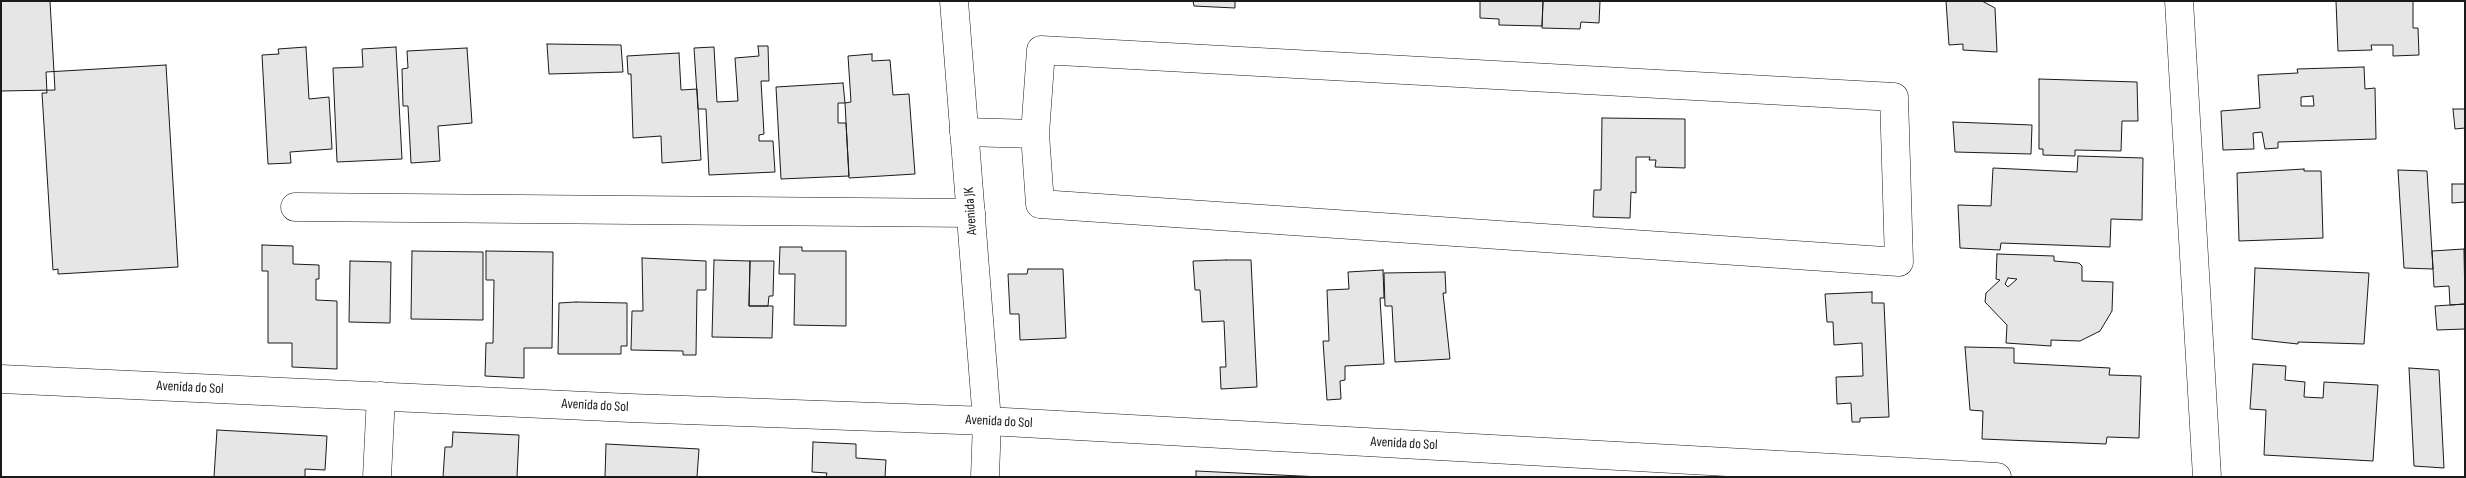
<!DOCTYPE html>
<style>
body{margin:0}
#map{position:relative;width:2466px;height:478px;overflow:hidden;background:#fff;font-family:"Sofia Sans Condensed",sans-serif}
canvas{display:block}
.frame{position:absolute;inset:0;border:2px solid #1a1a1a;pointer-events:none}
</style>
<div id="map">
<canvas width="2466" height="478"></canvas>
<div class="frame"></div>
</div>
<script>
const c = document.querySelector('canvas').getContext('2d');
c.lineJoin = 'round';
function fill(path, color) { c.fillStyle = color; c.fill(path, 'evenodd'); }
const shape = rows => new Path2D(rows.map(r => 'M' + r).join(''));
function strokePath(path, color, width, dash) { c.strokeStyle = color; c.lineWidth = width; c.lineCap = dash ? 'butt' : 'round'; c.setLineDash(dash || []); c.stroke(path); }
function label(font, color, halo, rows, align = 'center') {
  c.font = font + ' "Sofia Sans Condensed",sans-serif'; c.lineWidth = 4; c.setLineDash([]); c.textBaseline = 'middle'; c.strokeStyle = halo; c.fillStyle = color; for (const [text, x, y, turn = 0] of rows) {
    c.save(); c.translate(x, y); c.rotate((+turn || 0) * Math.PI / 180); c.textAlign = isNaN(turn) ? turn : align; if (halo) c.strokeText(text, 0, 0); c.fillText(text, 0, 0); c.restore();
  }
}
const building = shape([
 [1,1,50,1,55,90,1,91,1,1],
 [1193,1,1235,1,1235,8,1194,6,1193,1],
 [1480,1,1543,1,1542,26,1499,25,1499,19,1480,18,1480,1],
 [1543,1,1600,1,1599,23,1581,22,1580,29,1542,28,1543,1],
 [1946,1,1982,1,1995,8,1997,52,1963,50,1963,44,1949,45,1946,1],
 [2336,1,2413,1,2413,28,2418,28,2419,55,2393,56,2393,45,2371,45,2372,50,2338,51,2336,1],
 [547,44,621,45,623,72,549,74,547,44],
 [758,46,768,46,769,81,761,81,764,134,759,135,759,141,773,141,775,172,709,175,706,109,698,109,694,48,714,47,717,102,738,101,735,58,759,56,758,46],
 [306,47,309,99,329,97,332,149,290,152,291,163,268,164,262,55,279,54,278,49,306,47],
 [396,47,402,159,337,162,333,68,363,67,362,49,396,47],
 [467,48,472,123,438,126,440,161,411,163,408,106,403,106,402,69,408,68,407,51,467,48],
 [679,53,681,90,697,89,701,160,662,163,661,136,633,138,631,74,628,74,627,56,679,53],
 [872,54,872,61,890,60,893,95,909,94,915,174,849,178,845,103,851,102,848,56,872,54],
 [166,65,178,267,58,274,58,269,53,270,42,93,47,93,46,72,166,65],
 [2364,67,2365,89,2375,88,2376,139,2278,142,2278,148,2265,149,2262,132,2253,133,2254,149,2223,150,2221,111,2260,108,2258,75,2298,73,2297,69,2364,67],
 [2313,96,2314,106,2301,106,2301,97,2313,96],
 [2039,79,2137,82,2138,121,2122,121,2121,151,2075,150,2075,156,2043,155,2043,149,2039,149,2039,79],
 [843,83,845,103,838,103,838,123,846,123,849,176,781,179,776,87,843,83],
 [2453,109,2465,109,2465,128,2455,129,2453,109],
 [1602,118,1685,119,1685,168,1655,167,1656,160,1649,160,1650,157,1636,157,1636,193,1631,192,1630,218,1593,217,1594,190,1601,190,1602,118],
 [1953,122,2032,125,2031,154,1955,152,1953,122],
 [2078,156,2143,158,2142,220,2111,219,2110,247,2001,243,2000,250,1960,248,1958,205,1991,206,1993,168,2077,172,2078,156],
 [2304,169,2304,171,2321,171,2323,238,2239,241,2237,173,2304,169],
 [2398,170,2427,171,2433,269,2404,268,2398,170],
 [2452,184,2465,184,2465,202,2452,203,2452,184],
 [262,245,293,246,293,264,319,265,319,279,316,279,316,300,337,301,337,369,292,367,292,343,268,343,268,271,262,271,262,245],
 [780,247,802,247,802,251,846,251,846,326,794,325,795,274,779,274,780,247],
 [2464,249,2465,304,2450,305,2449,286,2434,287,2432,251,2464,249],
 [412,251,483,252,483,320,411,319,412,251],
 [486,251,553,252,552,348,524,348,524,378,485,376,486,343,493,343,494,280,486,280,486,251],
 [1997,254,2054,256,2054,261,2079,263,2082,266,2082,281,2113,282,2112,311,2100,331,2080,341,2051,340,2051,346,2006,343,2007,325,1985,302,1986,293,2000,280,1996,279,1997,254],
 [2008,278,2017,279,2008,287,2005,284,2008,278],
 [642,258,706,261,706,290,697,290,696,355,683,355,683,351,631,350,632,311,643,311,642,258],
 [714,260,750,261,749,306,773,306,772,338,712,337,714,260],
 [1226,260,1251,260,1257,387,1221,389,1220,367,1226,367,1224,321,1202,322,1200,290,1195,290,1193,261,1226,260],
 [350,261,391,262,390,323,349,322,350,261],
 [750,261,774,261,773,296,769,296,768,306,749,306,750,261],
 [2255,268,2369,273,2364,344,2298,342,2298,344,2252,339,2255,268],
 [1028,269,1063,269,1066,338,1020,340,1019,314,1010,314,1008,274,1027,274,1028,269],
 [1383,270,1384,298,1380,298,1384,364,1345,366,1345,380,1340,381,1341,399,1327,400,1323,341,1329,341,1327,290,1349,289,1348,272,1383,270],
 [1445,272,1446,293,1443,293,1450,359,1395,362,1392,306,1385,306,1384,273,1445,272],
 [1872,292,1872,303,1884,303,1889,417,1860,418,1860,422,1852,422,1851,403,1837,404,1836,377,1863,376,1862,343,1834,345,1833,322,1827,322,1825,294,1872,292],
 [576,302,627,303,627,346,621,346,621,354,558,354,559,303,576,302],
 [2465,304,2465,329,2437,330,2435,306,2465,304],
 [1965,347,2014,348,2014,363,2110,368,2109,375,2141,376,2139,438,2107,437,2106,444,1982,439,1983,411,1970,410,1965,347],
 [2253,364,2286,366,2285,380,2305,382,2304,397,2323,398,2324,382,2378,385,2373,461,2264,455,2266,410,2250,409,2253,364],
 [2409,368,2439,370,2444,468,2414,466,2409,368],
 [217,430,327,436,325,470,305,469,305,477,214,477,217,430],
 [453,432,519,435,517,477,443,477,445,447,452,447,453,432],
 [813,442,856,444,856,458,886,460,885,477,826,477,827,473,812,472,813,442],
 [606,444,699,449,697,477,605,477,606,444],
 [1196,471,1321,477,1196,477,1196,471]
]);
fill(building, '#e6e6e6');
strokePath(building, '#1a1a1a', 1);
const minor = shape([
 [2179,1,2207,477],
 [964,132,1035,134,1041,50,1894,97,1899,262,1040,204,1035,134],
 [295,207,971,213],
 [377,477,381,396],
 [985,477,987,421]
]);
const tertiary = shape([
 [954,1,987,421],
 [1,379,630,408,987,421,1997,477]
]);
strokePath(minor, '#1a1a1a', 29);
strokePath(tertiary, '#1a1a1a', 29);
strokePath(minor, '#fff', 28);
strokePath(tertiary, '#fff', 28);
label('14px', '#1a1a1a', '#fff', [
 ["Avenida JK",971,211,-94],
 ["Avenida do Sol",190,388,3],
 ["Avenida do Sol",595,406,3],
 ["Avenida do Sol",999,422,3],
 ["Avenida do Sol",1404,444,3]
]);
</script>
